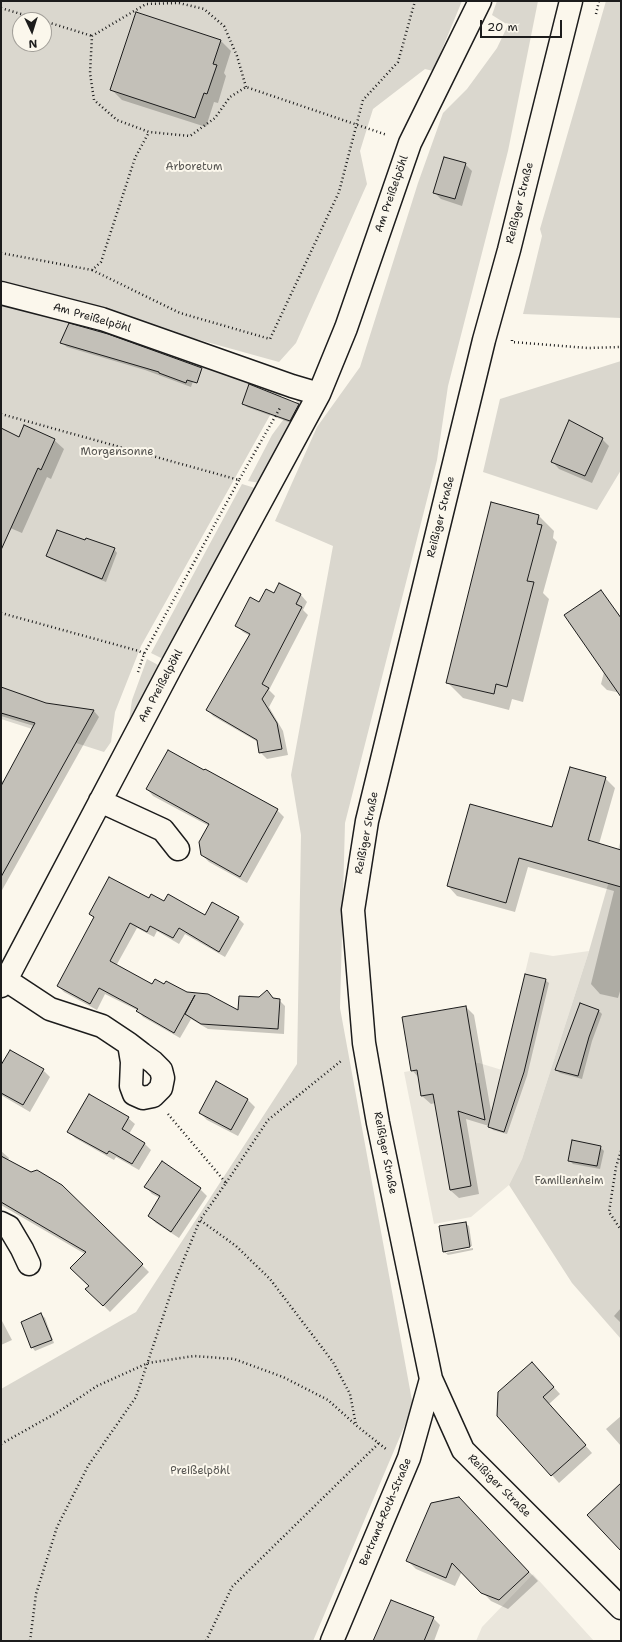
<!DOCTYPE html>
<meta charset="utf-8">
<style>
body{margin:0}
#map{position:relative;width:622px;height:1642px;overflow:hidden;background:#fbf7ec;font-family:"Shantell Sans",sans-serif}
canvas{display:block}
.frame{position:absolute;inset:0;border:2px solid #1c1c1c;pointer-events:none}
.north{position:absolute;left:12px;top:12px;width:40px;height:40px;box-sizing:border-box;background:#fbf7ec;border:1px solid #a29f99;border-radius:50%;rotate:176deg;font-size:11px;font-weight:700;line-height:16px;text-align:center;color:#1c1c1c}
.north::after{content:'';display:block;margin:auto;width:14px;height:18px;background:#1c1c1c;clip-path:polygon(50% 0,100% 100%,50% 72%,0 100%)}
.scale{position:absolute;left:480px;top:20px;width:82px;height:18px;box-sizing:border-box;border:2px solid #1c1c1c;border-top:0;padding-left:5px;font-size:12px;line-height:14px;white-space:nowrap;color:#1c1c1c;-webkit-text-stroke:3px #fbf7ec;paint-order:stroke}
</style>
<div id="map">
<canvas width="622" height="1642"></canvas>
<div class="frame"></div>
<div class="north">N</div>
<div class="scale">20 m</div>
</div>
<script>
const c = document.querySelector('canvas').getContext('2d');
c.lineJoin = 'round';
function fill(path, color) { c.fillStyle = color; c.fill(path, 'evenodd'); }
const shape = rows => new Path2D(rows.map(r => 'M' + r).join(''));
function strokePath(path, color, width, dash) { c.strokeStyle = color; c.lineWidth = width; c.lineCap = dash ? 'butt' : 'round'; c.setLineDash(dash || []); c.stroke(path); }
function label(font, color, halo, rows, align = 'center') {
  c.font = font + ' "Shantell Sans",sans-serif'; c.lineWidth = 4; c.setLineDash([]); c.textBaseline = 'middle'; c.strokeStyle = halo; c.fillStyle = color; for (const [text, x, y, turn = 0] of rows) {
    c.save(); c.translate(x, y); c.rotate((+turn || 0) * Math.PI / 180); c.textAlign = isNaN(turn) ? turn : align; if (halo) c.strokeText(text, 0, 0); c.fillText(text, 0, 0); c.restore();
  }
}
fill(shape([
 [589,951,522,1159,509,1185,471,1217,434,1224,404,1072,464,1062,479,1063,502,1070,530,952,553,956],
 [533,1574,594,1641,476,1641,482,1627]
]), '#eae6dc');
fill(shape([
 [1,1,462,1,433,71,425,69,373,109,360,151,367,184,296,343,279,362,1,285],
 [20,20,44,20,44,44,20,44],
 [497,1,538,1,508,151,448,386,437,460,345,823,340,1008,413,1406,313,1641,1,1641,1,1389,136,1312,297,1064,301,835,291,775,333,546,275,521,317,427,360,367,418,183,443,113,467,89,497,48,508,25,492,15],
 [606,1,621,1,621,318,523,314,542,236,540,229],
 [1,299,102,323,283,392,141,646,115,712,111,742,104,752,1,719],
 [621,361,621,470,597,510,483,472,500,399],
 [300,397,304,400,260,483,248,481,272,435],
 [242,484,255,488,163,659,151,653],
 [147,659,160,666,129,721,132,700],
 [621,839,621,1339,572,1283,509,1185,522,1159,589,951]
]), '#dad7ce');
fill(shape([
 [137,14,221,41,231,51,224,73,226,76,218,103,214,102,206,127,122,100,111,89],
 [465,164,472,171,462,206,441,199,434,192],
 [62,343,197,370,191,387,145,370,67,347],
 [250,386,299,405,302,408,294,424,247,407,243,403],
 [1,429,19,438,54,440,64,449,51,479,47,477,22,533,1,524],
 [602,439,609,446,592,483,559,469,552,461],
 [539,516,554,531,553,538,557,542,543,593,549,599,523,702,512,699,509,710,463,698,447,682],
 [114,549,117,553,106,582,51,559,47,556],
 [279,584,301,595,307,602,303,610,308,615,269,690,275,696,269,707,283,731,288,755,267,759,260,752,258,742,213,716,207,709,250,636,243,632,236,625,260,603,274,594],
 [601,591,621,617,621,693,607,690,601,684,604,672],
 [1,688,45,704,94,711,99,717,1,892,1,780,4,782,34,726,1,716],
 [605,778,615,788,599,844,621,851,621,988,618,998,600,994,591,984,614,891,528,867,515,912,457,896,448,886,553,828],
 [147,789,277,810,284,817,247,883,209,862,202,855,209,826,153,796],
 [150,899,164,902,205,916,213,903,238,918,244,924,225,957,185,934,179,944,157,931,154,937,137,928,116,966,152,986,165,985,187,993,208,995,239,1012,267,991,274,999,279,1000,285,1006,284,1034,208,1029,191,1019,180,1038,143,1017,137,1010,105,994,97,1010,64,992,58,986,95,918,90,914],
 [545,980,549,983,527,1076,507,1134,493,1130,489,1126,466,1119,479,1194,459,1198,450,1190,435,1103,431,1104,422,1096,419,1078,412,1070,466,1007,474,1015,492,1117],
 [581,1004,599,1011,602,1014,592,1041,582,1079,560,1073,556,1070],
 [1,1067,43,1070,50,1077,30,1112,1,1095],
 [248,1100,255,1107,238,1136,207,1120,200,1113],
 [128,1118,135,1124,129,1134,144,1143,151,1150,139,1170,116,1157,114,1160,75,1138,68,1131],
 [600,1147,604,1151,600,1169,573,1164,569,1160],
 [1,1151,9,1158,8,1160,31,1174,62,1186,149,1272,110,1312,87,1289,90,1286,85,1254,1,1205],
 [162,1163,200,1189,207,1196,179,1238,156,1223,149,1216,160,1198,152,1194,145,1186],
 [465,1223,469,1226,472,1246,446,1251,446,1253,473,1248,473,1250,448,1255,444,1252],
 [621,1308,621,1323,614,1316],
 [41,1314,45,1318,54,1343,35,1351,32,1347],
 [1,1319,12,1340,1,1345],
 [539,1371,560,1394,549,1404,592,1453,559,1483,498,1415],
 [621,1416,621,1446,606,1429],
 [468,1508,538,1581,508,1609,491,1601,462,1571,455,1586,416,1569,407,1560],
 [433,1618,440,1625,434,1641,375,1641]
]), '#0003');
const building = shape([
 [136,12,221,40,213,64,217,65,207,94,204,93,195,118,110,90,136,12],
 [444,157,466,163,455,199,433,193,444,157],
 [69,323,108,334,202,368,197,383,187,380,186,383,159,373,159,372,60,343,69,323],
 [249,384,299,404,290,421,242,404,249,384],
 [569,420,603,438,585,476,551,462,569,420],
 [24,425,55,439,41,470,38,468,1,550,1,428,19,437,24,425],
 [491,502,539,515,537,524,542,525,527,581,534,582,507,687,496,684,494,694,446,683,491,502],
 [57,530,85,540,86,538,115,548,102,579,46,556,57,530],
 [279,583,301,594,296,604,302,607,262,684,269,688,262,699,277,723,282,749,259,753,257,740,206,710,250,634,235,626,250,597,259,602,266,589,274,593,279,583],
 [601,590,621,618,621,697,564,615,601,590],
 [1,687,46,703,94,710,1,877,1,786,35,723,1,713,1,687],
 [168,750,204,770,205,769,278,809,240,877,201,855,199,842,209,824,146,789,168,750],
 [570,767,606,777,588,840,621,850,621,887,519,858,506,903,447,886,470,804,552,827,570,767],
 [109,877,149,898,151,894,164,901,168,894,205,915,212,902,239,917,219,952,179,928,173,938,150,926,147,932,130,923,110,961,152,984,155,979,164,984,166,981,187,992,208,994,238,1010,239,996,259,997,267,990,273,998,280,999,278,1029,201,1024,185,1014,195,995,174,1033,136,1011,138,1009,99,988,90,1004,57,986,94,917,89,914,109,877],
 [525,974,546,979,524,1072,504,1132,488,1127,525,974],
 [580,1003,599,1010,589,1037,578,1076,555,1070,580,1003],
 [466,1006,485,1120,458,1111,471,1186,450,1190,433,1094,421,1096,417,1070,411,1071,402,1017,466,1006],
 [10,1050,44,1069,23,1105,1,1093,1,1065,10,1050],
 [216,1081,248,1099,231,1130,199,1113,216,1081],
 [89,1094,129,1117,122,1129,145,1143,132,1164,109,1151,107,1154,67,1132,89,1094],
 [572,1140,601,1146,597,1166,568,1161,572,1140],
 [1,1156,31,1172,37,1170,62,1185,143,1264,103,1306,85,1289,89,1286,70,1268,86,1252,1,1202,1,1156],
 [162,1161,201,1188,171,1232,148,1216,160,1196,144,1187,162,1161],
 [466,1222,470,1247,443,1252,439,1226,466,1222],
 [41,1313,52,1340,31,1348,21,1322,41,1313],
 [532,1362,554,1387,543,1397,586,1445,551,1476,497,1416,498,1392,532,1362],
 [621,1483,621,1551,587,1515,621,1483],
 [459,1497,529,1572,499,1600,481,1593,452,1563,446,1578,406,1561,431,1503,459,1497],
 [391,1600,434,1617,424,1641,373,1641,391,1600]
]);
fill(building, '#c3c0b8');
strokePath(building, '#1c1c1c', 1);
const minor = shape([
 [571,1,509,250,484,340,367,821,353,910,364,1043,378,1123,431,1379,463,1450,621,1608],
 [1,293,102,319,292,386,319,394],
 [100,801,163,830,178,849],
 [6,980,50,1009,102,1026,129,1044,142,1054,153,1062,161,1070,163,1078,161,1088,153,1096,143,1098,134,1094,131,1086,132,1062,129,1044],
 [1,986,6,980,171,667,319,394,346,328,410,143,480,1],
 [1,1223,9,1227,22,1249,29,1264],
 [332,1641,409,1458,431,1379]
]);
strokePath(minor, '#1c1c1c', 25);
strokePath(shape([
 [1,8,41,20],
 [596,14,599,1],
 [44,21,92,36],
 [246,87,237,56,224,26,204,9,179,3,146,4,92,36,90,73,94,100,117,120,149,132,190,136,215,118,230,97,246,87,387,135],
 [1,253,92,270,101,262,135,158,149,132],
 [92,270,180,313,270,339,339,192,363,100,398,62,415,1],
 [512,340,512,342,588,348,621,347],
 [1,414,239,480,280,408],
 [1,613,139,651,145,654],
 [138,672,144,654,239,480,241,481],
 [168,1114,226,1183,200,1220,236,1246,270,1279,333,1362,350,1394,356,1425],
 [621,1151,616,1167,609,1212,621,1230],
 [226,1183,268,1120,341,1061],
 [1,1444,58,1412,97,1386,148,1363,194,1356,234,1359,283,1377,328,1400,357,1426,386,1449],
 [30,1641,36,1594,57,1527,88,1466,136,1397,175,1281,200,1220],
 [206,1641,232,1587,379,1443]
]), '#1c1c1c', 2.5, [1, 3]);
strokePath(minor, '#fbf7ec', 22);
label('11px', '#555451', '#fbf7ec', [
 ["Arboretum",194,167],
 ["Morgensonne",117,452],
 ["Familienheim",569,1181],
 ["Preißelpöhl",200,1471]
]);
label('11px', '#1c1c1c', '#fbf7ec', [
 ["Am Preißelpöhl",392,194,-71],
 ["Reißiger Straße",520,203,-76],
 ["Am Preißelpöhl",92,318,16],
 ["Reißiger Straße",441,517,-76],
 ["Am Preißelpöhl",161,686,-62],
 ["Reißiger Straße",367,833,-79],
 ["Reißiger Straße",385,1153,79],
 ["Reißiger Straße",499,1486,45],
 ["Bertrand-Roth-Straße",386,1512,-67]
]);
</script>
